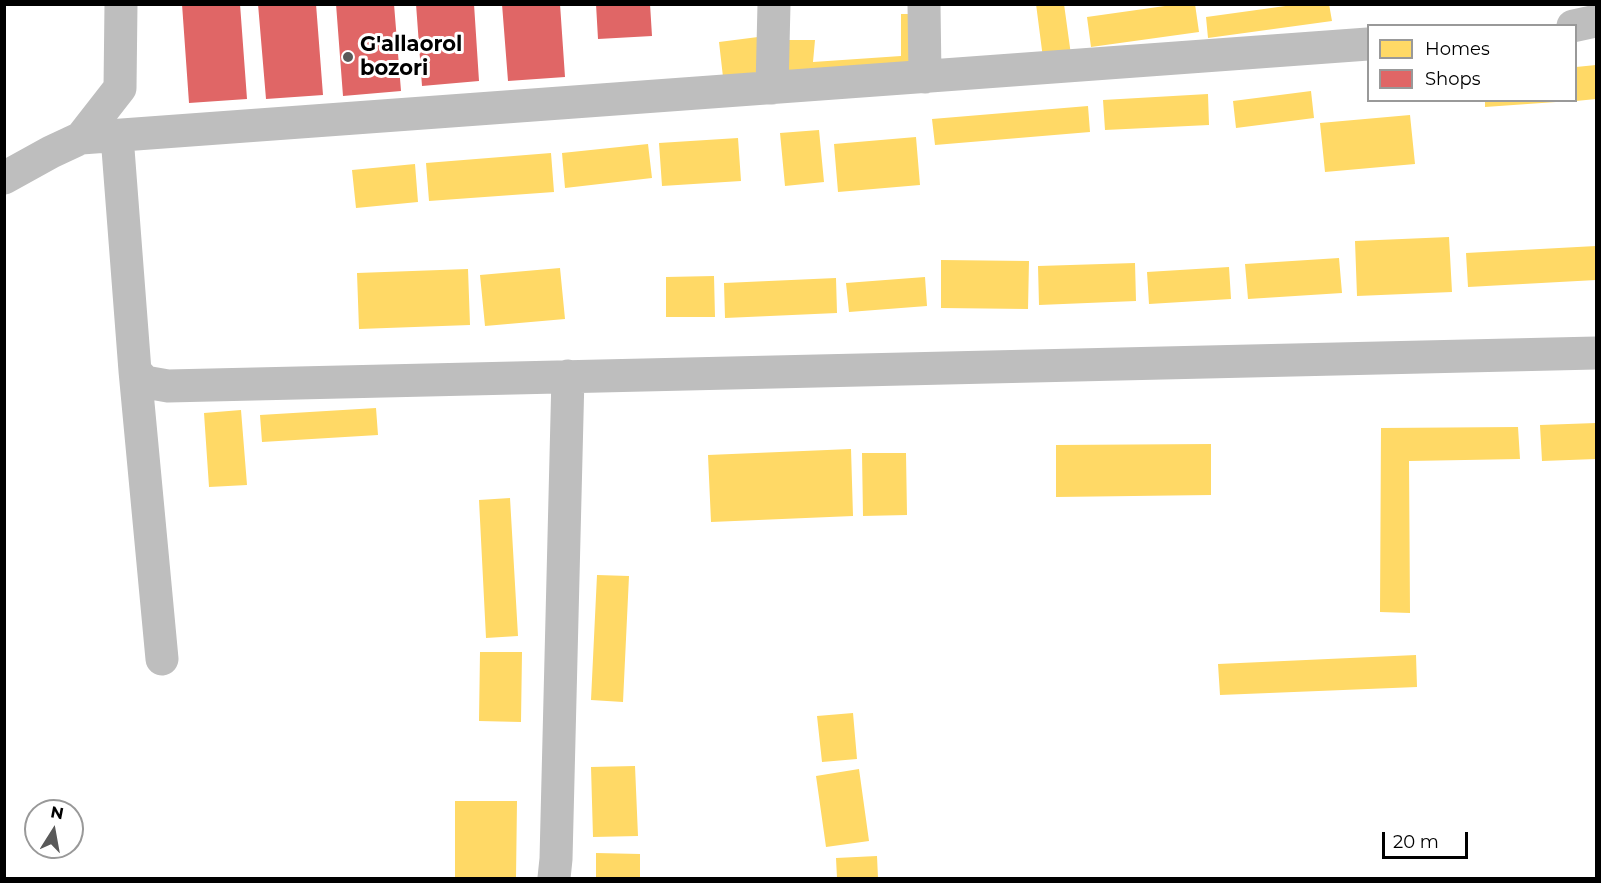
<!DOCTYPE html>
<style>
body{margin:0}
#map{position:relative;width:1601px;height:883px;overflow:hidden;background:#fff;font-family:Montserrat,sans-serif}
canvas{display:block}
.frame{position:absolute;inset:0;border:6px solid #000;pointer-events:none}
.legend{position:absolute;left:1367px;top:24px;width:210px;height:78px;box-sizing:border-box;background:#fff;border:2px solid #999;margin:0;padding:8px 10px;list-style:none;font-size:18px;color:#000}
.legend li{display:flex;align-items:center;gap:12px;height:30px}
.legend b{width:30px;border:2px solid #999}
.north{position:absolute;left:24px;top:799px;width:60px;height:60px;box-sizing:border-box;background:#fff;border:2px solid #999;border-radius:50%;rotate:11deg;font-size:16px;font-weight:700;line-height:24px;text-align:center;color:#000}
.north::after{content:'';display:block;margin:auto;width:21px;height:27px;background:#595959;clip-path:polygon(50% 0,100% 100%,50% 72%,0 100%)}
.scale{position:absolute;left:1382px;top:832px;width:86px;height:27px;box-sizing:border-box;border:3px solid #000;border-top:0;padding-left:8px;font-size:18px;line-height:21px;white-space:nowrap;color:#000;-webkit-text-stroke:4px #fff;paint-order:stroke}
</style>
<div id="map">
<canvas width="1601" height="883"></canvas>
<div class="frame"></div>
<ul class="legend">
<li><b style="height:16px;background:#ffd966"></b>Homes</li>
<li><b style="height:16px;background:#e06666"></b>Shops</li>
</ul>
<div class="north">N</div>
<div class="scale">20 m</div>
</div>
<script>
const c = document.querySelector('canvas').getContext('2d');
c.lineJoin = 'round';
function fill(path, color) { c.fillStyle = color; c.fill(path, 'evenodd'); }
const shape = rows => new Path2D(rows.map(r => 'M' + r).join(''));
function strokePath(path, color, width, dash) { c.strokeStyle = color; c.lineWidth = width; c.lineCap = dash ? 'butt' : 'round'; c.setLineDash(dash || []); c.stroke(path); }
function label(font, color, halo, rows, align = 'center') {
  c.font = font + ' Montserrat,sans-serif'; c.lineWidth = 6; c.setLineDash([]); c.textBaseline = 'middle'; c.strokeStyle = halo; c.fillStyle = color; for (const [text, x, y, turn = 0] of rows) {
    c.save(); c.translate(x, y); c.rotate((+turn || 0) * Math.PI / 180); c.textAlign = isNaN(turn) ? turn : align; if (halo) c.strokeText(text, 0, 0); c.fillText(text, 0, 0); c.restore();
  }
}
fill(shape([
 [1036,4,1064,4,1071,55,1043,58],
 [1179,4,1195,4,1199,32,1091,47,1087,17],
 [1300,4,1329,4,1332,21,1208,38,1206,17],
 [901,14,914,14,912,70,788,80,788,40,815,40,813,62,901,56],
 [758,37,762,72,723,77,719,42],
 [1596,65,1596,99,1576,101,1576,67],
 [1311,91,1314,118,1236,128,1233,101],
 [1208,94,1209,125,1105,130,1103,100],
 [1485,100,1556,100,1556,102,1485,107],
 [1088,106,1090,132,935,145,932,119],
 [1410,115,1415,164,1325,172,1320,123],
 [819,130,824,182,785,186,780,133],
 [916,137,920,185,838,192,834,144],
 [738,138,741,181,662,186,659,143],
 [648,144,652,178,565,188,562,153],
 [551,153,554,192,429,201,426,163],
 [415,164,418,202,356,208,352,170],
 [1449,237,1452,292,1357,296,1355,241],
 [1596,246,1596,280,1468,287,1466,253],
 [1339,258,1342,293,1248,299,1245,264],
 [941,260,1029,261,1028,309,941,308],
 [1135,263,1136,301,1039,305,1038,266],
 [1229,267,1231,299,1149,304,1147,272],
 [560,268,565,319,485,326,480,275],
 [468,269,470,325,359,329,357,273],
 [714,276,715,317,666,317,666,277],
 [925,277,927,306,849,312,846,283],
 [836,278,837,313,725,318,724,283],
 [376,408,378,435,262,442,260,415],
 [241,410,247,485,209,487,204,413],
 [1596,423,1596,459,1542,461,1540,425],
 [1518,427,1520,459,1409,461,1410,613,1380,612,1381,428],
 [1211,444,1211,495,1056,497,1056,445],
 [851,449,853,516,711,522,708,455],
 [862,453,906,453,907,515,863,516],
 [510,498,518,636,486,638,479,500],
 [597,575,629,576,623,702,591,700],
 [480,652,522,652,521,722,479,721],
 [1416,655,1417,687,1220,695,1218,664],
 [853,713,857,759,822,762,817,716],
 [635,766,638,836,593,837,591,767],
 [859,769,869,841,826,847,816,776],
 [455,801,517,801,516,878,455,878],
 [596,853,640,854,640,878,596,878],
 [877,856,878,878,837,878,836,858]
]), '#ffd966');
fill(shape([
 [182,4,240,4,247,99,189,103],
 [258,4,316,4,323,95,266,99],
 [336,4,394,4,401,91,343,96],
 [416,4,474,4,479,81,422,86],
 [502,4,560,4,565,77,508,81],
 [596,4,650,4,652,36,598,39]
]), '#e06666');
strokePath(shape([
 [924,4,925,77],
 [1573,26,1596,21],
 [772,88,774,4],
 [117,136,135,371,145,382,168,386,1596,353],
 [81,138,1368,44],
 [4,178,51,152,81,138,120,88,121,4],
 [135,371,162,659],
 [554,878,556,859,568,376]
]), '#bebebe', 33);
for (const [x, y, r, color] of [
 [348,57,6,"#595959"]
]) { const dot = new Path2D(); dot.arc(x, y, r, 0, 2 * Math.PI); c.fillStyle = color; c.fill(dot); strokePath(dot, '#fff', 2); }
label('bold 21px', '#000', '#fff', [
 ["G'allaorol",360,45],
 ["bozori",360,69]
], 'left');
</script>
